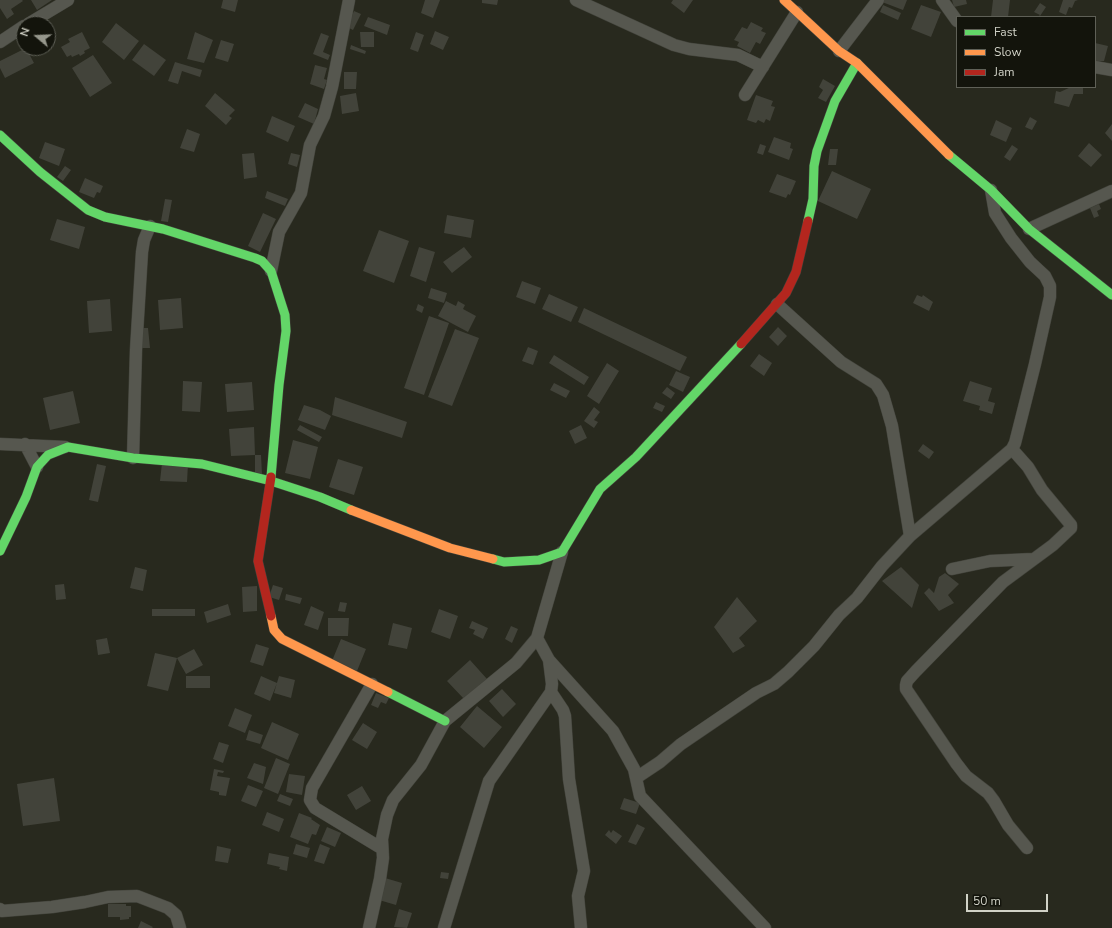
<!DOCTYPE html>
<style>
body{margin:0}
#map{position:relative;width:1112px;height:928px;overflow:hidden;background:#28291e;font-family:"Nunito Sans",sans-serif}
canvas{display:block}
.legend{position:absolute;left:956px;top:16px;width:140px;height:72px;box-sizing:border-box;background:#13140c;border:1px solid #5f6057;margin:0;padding:5px 7px;list-style:none;font-size:12px;color:#d1d2c7}
.legend li{display:flex;align-items:center;gap:8px;height:20px}
.legend b{width:20px;border:1px solid #5f6057}
.north{position:absolute;left:16px;top:16px;width:40px;height:40px;box-sizing:border-box;background:#13140c;border:1px solid #5f6057;border-radius:50%;rotate:289deg;font-size:11px;font-weight:700;line-height:16px;text-align:center;color:#d1d2c7}
.north::after{content:'';display:block;margin:auto;width:14px;height:18px;background:#96978c;clip-path:polygon(50% 0,100% 100%,50% 72%,0 100%)}
.scale{position:absolute;left:966px;top:894px;width:82px;height:18px;box-sizing:border-box;border:2px solid #d1d2c7;border-top:0;padding-left:5px;font-size:12px;line-height:14px;white-space:nowrap;color:#d1d2c7;-webkit-text-stroke:3px #13140c;paint-order:stroke}
</style>
<div id="map">
<canvas width="1112" height="928"></canvas>
<ul class="legend">
<li><b style="height:5px;background:#63d668"></b>Fast</li>
<li><b style="height:5px;background:#ff974d"></b>Slow</li>
<li><b style="height:5px;background:#b3261e"></b>Jam</li>
</ul>
<div class="north">N</div>
<div class="scale">50 m</div>
</div>
<script>
const c = document.querySelector('canvas').getContext('2d');
c.lineJoin = 'round';
function fill(path, color) { c.fillStyle = color; c.fill(path, 'evenodd'); }
const shape = rows => new Path2D(rows.map(r => 'M' + r).join(''));
function strokePath(path, color, width, dash) { c.strokeStyle = color; c.lineWidth = width; c.lineCap = dash ? 'butt' : 'round'; c.setLineDash(dash || []); c.stroke(path); }
fill(shape([
 [0,0,22,0,23,1,11,9,14,14,7,19,0,8],
 [31,0,52,0,37,10],
 [223,0,238,0,235,12,221,8],
 [425,0,440,0,433,18,421,13],
 [482,0,498,0,497,5,482,3],
 [673,0,693,0,684,13,671,3],
 [883,0,907,0,903,10,882,2],
 [952,0,966,0,967,4,954,7],
 [993,0,1010,0,1008,17,991,17],
 [1063,0,1078,0,1075,1,1072,8,1069,7,1066,15,1059,12],
 [1040,3,1046,7,1040,16,1043,17,1038,17,1040,15,1034,12],
 [883,5,901,13,898,20,880,12],
 [921,5,941,12,931,37,911,29],
 [354,11,361,14,353,30,347,27],
 [368,17,390,25,387,35,364,26],
 [751,22,763,28,761,31,766,33,760,44,756,42,750,53,737,46,739,42,734,40,742,27,747,29],
 [116,23,139,41,124,60,102,42],
 [435,31,449,37,443,50,430,44],
 [82,32,90,48,84,51,85,53,80,56,79,54,72,57,71,55,67,57,61,47,70,42,68,39],
 [195,32,213,40,204,63,187,59],
 [360,32,374,32,374,47,361,47],
 [416,32,424,35,418,52,410,49],
 [321,33,329,36,323,52,330,55,328,60,313,54],
 [221,40,234,44,228,62,215,58],
 [1095,43,1108,46,1104,61,1095,61],
 [144,44,166,60,154,76,132,60],
 [351,45,366,51,365,54,350,49],
 [26,48,34,63,5,78,0,68,0,61],
 [93,55,112,83,90,97,72,68],
 [175,62,202,70,200,77,182,71,178,84,168,81],
 [315,65,327,68,324,79,327,80,324,89,310,84],
 [344,72,357,72,356,89,344,89],
 [823,79,835,86,826,102,818,98,823,90,819,87],
 [1071,87,1083,87,1083,94,1074,94,1069,107,1054,103,1056,91,1060,92],
 [215,93,235,110,229,116,232,118,226,125,205,106],
 [356,93,359,111,342,114,340,96],
 [756,95,773,101,771,106,775,107,770,121,766,119,764,123,758,120,756,123,747,120],
 [305,103,318,109,314,124,298,117],
 [272,116,295,126,288,142,266,132],
 [1030,117,1037,121,1032,130,1025,127],
 [996,120,1012,128,1006,142,990,135],
 [1112,124,1112,141,1105,133],
 [187,129,200,134,194,152,180,148],
 [774,137,791,143,790,148,793,149,789,160,768,152],
 [45,142,65,149,59,166,39,158],
 [1089,143,1102,155,1091,167,1078,156],
 [760,144,766,146,763,155,757,153],
 [1012,145,1018,149,1010,161,1004,157],
 [830,149,838,149,836,165,828,165],
 [254,153,257,177,244,179,242,154],
 [291,153,300,155,297,167,288,164],
 [65,166,71,170,63,181,57,177],
 [832,171,871,189,857,219,818,201],
 [777,174,796,181,790,195,788,194,786,198,769,192],
 [85,178,103,186,100,193,97,192,94,198,79,192],
 [267,191,288,199,285,206,265,198],
 [165,199,172,200,168,222,161,221],
 [1099,204,1101,209,1097,211,1099,216,1094,218,1090,208],
 [263,213,276,219,260,252,248,246],
 [447,215,474,220,471,238,444,233],
 [57,219,85,227,79,249,50,240],
 [379,230,409,241,394,283,363,271],
 [419,247,435,252,426,282,410,276],
 [464,247,472,257,452,273,443,262],
 [522,281,541,288,535,304,516,297],
 [431,288,447,293,444,303,428,298],
 [549,294,578,307,571,322,542,309],
 [917,295,922,297,923,295,933,302,929,311,913,303],
 [181,298,183,328,160,330,158,300],
 [110,299,112,331,89,333,87,301],
 [446,301,456,306,458,301,465,305,463,309,476,316,468,332,438,316],
 [418,304,424,307,422,313,416,310],
 [584,308,687,357,680,371,578,322],
 [429,316,449,323,424,395,404,388],
 [778,327,787,336,778,346,769,337],
 [141,328,148,328,150,348,142,348],
 [455,329,479,338,452,406,428,397],
 [528,347,538,351,533,365,522,361],
 [759,354,772,363,764,376,750,366],
 [554,355,589,377,584,385,549,363],
 [607,363,619,371,599,404,587,396],
 [676,371,690,377,683,392,669,385],
 [183,381,202,382,200,412,182,411],
 [970,381,992,388,988,401,995,403,992,414,979,410,980,406,963,401],
 [252,382,254,410,227,412,225,384],
 [554,383,570,391,566,398,550,390],
 [667,387,675,393,671,399,662,393],
 [73,391,80,423,50,430,43,398],
 [335,397,407,422,402,438,332,415],
 [656,402,665,406,662,412,653,408],
 [304,405,320,410,331,416,325,430,298,420],
 [594,407,600,412,594,420,598,422,594,428,584,421],
 [300,425,322,437,319,442,297,430],
 [581,425,587,438,575,444,569,431],
 [254,427,255,455,231,456,229,429],
 [293,440,318,447,310,479,285,473],
 [923,444,934,452,929,459,918,451],
 [255,455,261,455,262,474,255,474],
 [338,459,363,467,354,495,329,487],
 [162,463,188,464,187,482,160,481],
 [97,464,106,466,98,502,89,500],
 [135,567,147,570,143,591,130,588],
 [901,567,919,585,912,608,882,581],
 [945,573,959,584,948,595,954,603,939,611,924,593,929,588,934,593,939,577],
 [64,584,66,599,56,600,55,585],
 [273,585,283,588,279,600,269,597],
 [257,586,257,611,243,612,242,587],
 [286,594,302,598,300,604,285,600],
 [737,597,757,621,739,638,745,646,733,653,714,627],
 [340,602,347,603,345,612,338,611],
 [228,604,231,615,207,623,204,612],
 [311,606,324,612,318,630,304,625],
 [152,609,195,609,195,616,152,616],
 [439,609,458,616,450,639,431,632],
 [328,618,349,618,348,636,328,636],
 [472,621,488,628,483,639,473,634,475,630,469,628],
 [393,623,412,628,407,649,388,645],
 [511,626,518,629,512,643,505,639],
 [107,638,110,653,98,655,96,640],
 [341,639,366,649,357,671,332,661],
 [256,644,269,648,263,666,250,662],
 [194,649,203,665,186,674,177,658],
 [155,653,177,658,168,691,147,686],
 [470,660,487,679,464,699,447,681],
 [186,676,210,676,210,688,186,688],
 [261,676,277,683,270,701,254,694],
 [279,676,295,680,291,698,274,693],
 [502,689,516,704,503,717,489,701],
 [376,693,389,698,386,704,381,702,378,708,371,705],
 [477,706,502,727,484,748,460,727],
 [235,708,252,715,245,733,228,726],
 [272,722,299,734,288,760,261,748],
 [363,723,377,732,367,749,352,740],
 [249,730,263,735,260,744,246,740],
 [219,742,229,745,223,763,213,759],
 [276,758,290,764,278,794,264,788],
 [254,763,266,767,263,784,247,778],
 [214,769,224,771,223,773,218,772,217,776,230,778,226,796,219,795,219,792,210,790],
 [289,774,305,776,302,795,286,792],
 [54,778,60,821,23,826,17,784],
 [248,785,263,791,256,807,241,801],
 [362,786,371,801,356,810,347,795],
 [280,794,293,799,290,806,277,801],
 [624,798,640,803,636,814,620,809],
 [267,812,284,819,279,832,262,825],
 [299,813,312,818,311,819,320,825,316,835,312,834,308,844,290,837],
 [637,824,645,828,636,845,628,842],
 [327,827,341,833,335,847,321,841],
 [609,830,611,833,613,830,622,836,616,844,605,835],
 [296,844,310,848,307,858,293,854],
 [320,844,330,848,324,864,314,861],
 [217,846,231,849,228,863,215,861],
 [269,853,289,857,287,871,279,869,280,867,267,864],
 [441,872,449,873,448,879,440,878],
 [385,878,402,883,396,905,379,900],
 [108,904,126,904,126,906,131,906,131,917,129,917,129,919,120,920,120,917,108,917],
 [399,909,412,913,407,928,394,927],
 [141,921,153,927,152,928,138,928]
]), '#42433a');
const street = shape([
 [576,0,674,45,689,49,738,55,763,67],
 [942,0,957,21],
 [28,24,68,0],
 [0,42,24,26],
 [839,51,878,0],
 [1095,67,1112,70],
 [745,95,797,12],
 [1029,229,1112,191],
 [271,271,279,232,301,193,310,145,324,116,332,87,349,0],
 [777,304,841,362,876,384,883,395,892,426,910,536],
 [0,444,65,447],
 [25,444,37,467],
 [1012,449,1028,467,1042,490,1071,525,1071,528,1053,545,1003,582,916,671,907,681,906,685,906,689,956,763,966,776,988,793,994,801,1008,825,1027,848],
 [133,458,136,350,142,252,144,240,150,226],
 [952,569,990,561,1033,559],
 [549,660,613,731,634,769,640,796,765,928],
 [372,684,312,788,310,800,315,808,381,848],
 [551,692,563,710,565,716,569,779,584,871,578,896,581,928],
 [636,778,660,762,681,744,756,693,774,684,788,672,814,646,839,615,857,598,882,566,910,536,1012,449,1015,443,1035,364,1050,297,1050,286,1045,276,1030,262,1011,238,995,213,991,190],
 [0,909,2,911,52,907,85,902,108,897,137,896,168,908,176,915,180,928],
 [369,928,380,879,383,858,382,839,387,815,393,800,421,765,445,721,516,663,537,638,562,552],
 [444,928,489,781,551,692,552,684,549,660,537,638]
]);
const fast = shape([
 [0,135,40,172,88,210,105,217,163,229,255,258,262,261,271,271,285,315,286,331,279,385,271,477],
 [949,155,991,190,1029,229,1112,295],
 [808,221,813,199,814,166,817,151,835,101,857,63],
 [0,551,26,497,37,467,48,455,68,447,133,458,202,464,271,481,320,497,351,510],
 [493,559,504,562,539,560,562,552,600,489,636,457,741,344],
 [388,692,445,721]
]);
const slow = shape([
 [784,0,839,51,857,63,949,155],
 [351,510,450,548,493,559],
 [271,616,274,630,282,639,388,692]
]);
const jam = shape([
 [741,344,786,293,796,272,808,221],
 [271,616,258,561,271,477]
]);
strokePath(street, '#42433b', 13);
strokePath(fast, '#42433b', 10);
strokePath(slow, '#42433b', 10);
strokePath(jam, '#42433b', 10);
strokePath(street, '#56574f', 12);
strokePath(fast, '#63d668', 9);
strokePath(slow, '#ff974d', 9);
strokePath(jam, '#b3261e', 9);
</script>
